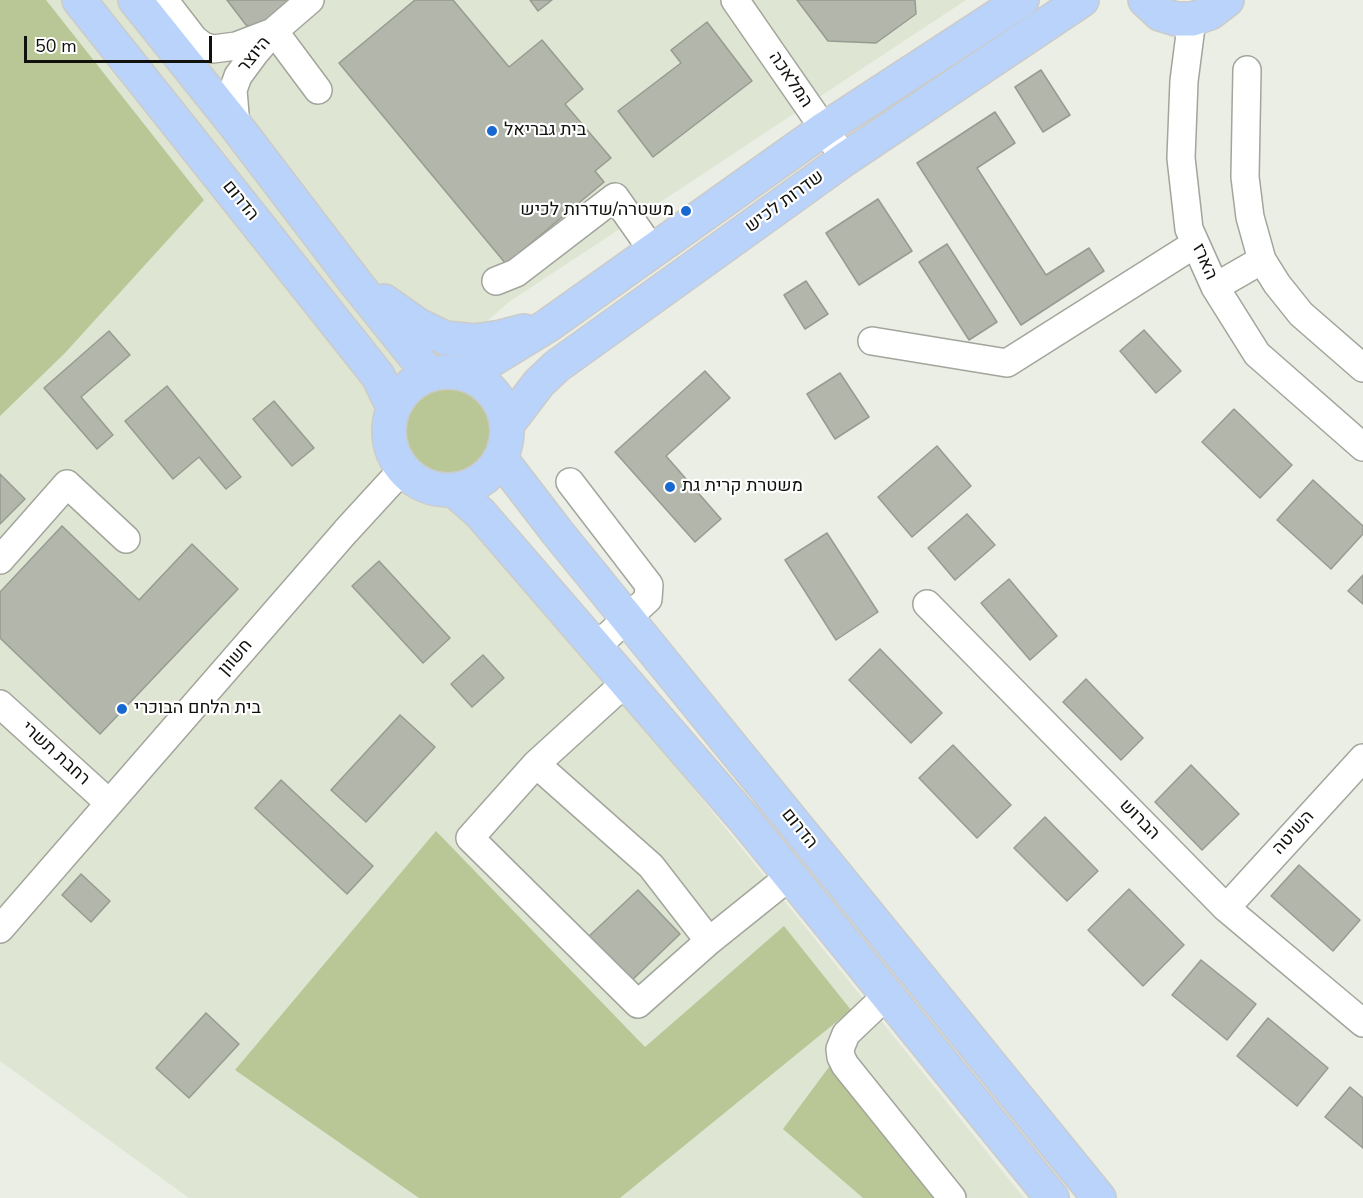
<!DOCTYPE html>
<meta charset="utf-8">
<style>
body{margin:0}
#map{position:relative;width:1363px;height:1198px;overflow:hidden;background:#ebeee4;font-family:"Nunito Sans",sans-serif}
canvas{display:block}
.scale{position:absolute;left:24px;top:36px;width:188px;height:27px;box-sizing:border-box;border:3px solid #11120e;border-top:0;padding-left:8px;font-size:18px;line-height:21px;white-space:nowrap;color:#11120e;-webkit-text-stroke:4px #fff;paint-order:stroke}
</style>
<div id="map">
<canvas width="1363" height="1198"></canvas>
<div class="scale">50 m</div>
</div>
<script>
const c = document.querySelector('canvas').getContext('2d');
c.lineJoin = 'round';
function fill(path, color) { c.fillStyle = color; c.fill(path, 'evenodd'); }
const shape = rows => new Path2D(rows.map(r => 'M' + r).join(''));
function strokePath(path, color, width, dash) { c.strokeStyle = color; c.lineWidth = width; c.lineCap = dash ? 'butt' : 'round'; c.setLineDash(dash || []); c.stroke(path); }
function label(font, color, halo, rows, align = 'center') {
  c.font = font + ' "Nunito Sans",Heebo,sans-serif'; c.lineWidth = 4.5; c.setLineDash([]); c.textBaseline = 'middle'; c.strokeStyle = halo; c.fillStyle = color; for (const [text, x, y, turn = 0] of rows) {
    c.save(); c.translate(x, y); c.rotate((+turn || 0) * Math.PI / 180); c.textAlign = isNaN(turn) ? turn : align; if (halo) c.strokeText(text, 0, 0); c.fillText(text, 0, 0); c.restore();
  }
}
fill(shape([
 [0,0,966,0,509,302,377,417,639,721,1024,1198,189,1198,0,1061]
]), '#dfe5d3');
fill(shape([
 [0,0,46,0,204,200,65,353,0,416],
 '403 433a44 44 0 1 1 88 0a44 44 0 1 1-88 0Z',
 [436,831,645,1047,784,926,851,1010,620,1198,419,1198,235,1070],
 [843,1048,953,1198,863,1198,783,1129]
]), '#b9c796');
const building = shape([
 [227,0,299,0,258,28,246,25,227,0],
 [415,0,453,0,509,67,542,40,583,89,565,104,611,158,595,171,604,182,506,264,339,63,415,0],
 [530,0,552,0,538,11,530,0],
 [797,0,915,0,916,14,876,43,828,41,797,0],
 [707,22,752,81,653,157,618,111,681,63,671,50,707,22],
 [1041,70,1070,115,1043,132,1015,87,1041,70],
 [995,112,1015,143,977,168,1046,275,1089,248,1104,271,1021,325,917,163,995,112],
 [878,199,912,251,859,285,826,233,878,199],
 [947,244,997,322,969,340,919,262,947,244],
 [806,281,828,314,805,329,784,295,806,281],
 [1144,330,1181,371,1156,393,1120,351,1144,330],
 [109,331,130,355,81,397,113,435,97,449,44,388,109,331],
 [705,371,730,398,666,456,721,519,695,542,615,452,705,371],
 [840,373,869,417,835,439,807,394,840,373],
 [167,386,241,477,226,489,199,457,173,479,125,421,167,386],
 [274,401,314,448,292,466,253,419,274,401],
 [1234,409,1292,465,1260,498,1202,442,1234,409],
 [937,446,971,486,912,537,878,497,937,446],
 [0,474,25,499,0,524,0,474],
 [1313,480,1363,526,1363,534,1331,569,1277,520,1313,480],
 [967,514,995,545,955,580,928,548,967,514],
 [62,526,139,600,192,544,238,589,100,734,0,638,0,592,62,526],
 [827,533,878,612,836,640,785,560,827,533],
 [379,561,450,638,423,663,352,586,379,561],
 [1363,575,1363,604,1348,591,1363,575],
 [1009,579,1057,636,1030,660,981,603,1009,579],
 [880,649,942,713,911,743,849,680,880,649],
 [483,655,504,678,472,707,451,684,483,655],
 [1086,679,1143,738,1121,760,1063,702,1086,679],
 [400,715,435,747,366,822,331,790,400,715],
 [953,745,1011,805,977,838,919,778,953,745],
 [1191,765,1239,814,1202,850,1155,802,1191,765],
 [281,780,373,866,347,894,255,808,281,780],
 [1045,817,1098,871,1067,901,1014,848,1045,817],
 [1299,865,1360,920,1333,951,1271,896,1299,865],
 [81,874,110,901,91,922,62,895,81,874],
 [1129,889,1184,945,1143,986,1088,930,1129,889],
 [638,890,680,934,628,984,586,939,638,890],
 [1201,960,1256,1004,1227,1040,1172,995,1201,960],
 [206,1013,239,1044,189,1098,156,1068,206,1013],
 [1268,1018,1328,1068,1297,1106,1237,1056,1268,1018],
 [1350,1087,1363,1098,1363,1148,1325,1117,1350,1087]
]);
fill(building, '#b2b6ab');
strokePath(building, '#989b91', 1.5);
const minor = shape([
 [164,0,194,39,203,46,213,49,236,46,270,33],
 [735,0,845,159],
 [1192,19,1184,81,1181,158,1189,229,1215,287,1257,354,1363,447],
 [274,31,318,90],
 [1247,70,1245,177,1250,217,1262,260,1277,284,1301,314,1363,368],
 [236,126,233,90,238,76,255,53,274,31,310,0],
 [496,281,516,273,615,197,653,251],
 [1215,287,1262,260],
 [872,341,1007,363,1195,244],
 [570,482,649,585,648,599,596,647],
 [0,560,67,484,126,539],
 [927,604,1226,908,1363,1023],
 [0,704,109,803],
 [536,764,470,838,638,1004,709,941,651,866,536,764,626,682],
 [1226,908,1363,758],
 [0,929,346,531,402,470],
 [709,941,790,876],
 [887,995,846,1034,840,1049,841,1057,845,1065,952,1198]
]);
const major = shape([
 [79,0,378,376,393,407],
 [135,0,236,126,355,282,429,374],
 [1145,0,1160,14,1176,19,1192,19,1210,13,1227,0],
 [384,301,418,325,445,338,475,341,501,337,524,331],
 '389 431a59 59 0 1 1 118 0a59 59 0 1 1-118 0Z',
 [467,375,547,326,824,129,1022,0],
 [507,425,539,383,557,366,845,159,1082,0],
 [501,459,557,532,1099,1198],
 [455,491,480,513,744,819,1052,1198]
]);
strokePath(minor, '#a2a59b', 30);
strokePath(major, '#cbcbca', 36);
strokePath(minor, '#fff', 27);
strokePath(major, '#b9d3fa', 33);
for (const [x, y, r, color] of [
 [492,131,6,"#1868d2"],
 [686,211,6,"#1868d2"],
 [670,487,6,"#1868d2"],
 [122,709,6,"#1868d2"]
]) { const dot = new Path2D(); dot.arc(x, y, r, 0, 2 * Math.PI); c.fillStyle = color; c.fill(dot); strokePath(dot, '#fff', 2); }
label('18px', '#11120e', '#fff', [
 ["היוצר",255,55,-51],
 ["המלאכה",790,80,56],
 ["הדרום",240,201,51],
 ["שדרות לכיש",785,202,-36],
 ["הארז",1204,262,66],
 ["חשוון",236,658,-49],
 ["רחבת תשרי",55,754,42],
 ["הברוש",1139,820,45],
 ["הדרום",799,829,51],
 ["השיטה",1294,833,-48]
]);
label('18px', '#11120e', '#fff', [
 ["בית גבריאל",504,131],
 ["משטרה/שדרות לכיש",674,211,"right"],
 ["משטרת קרית גת",682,487],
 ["בית הלחם הבוכרי",134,709]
], 'left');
</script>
